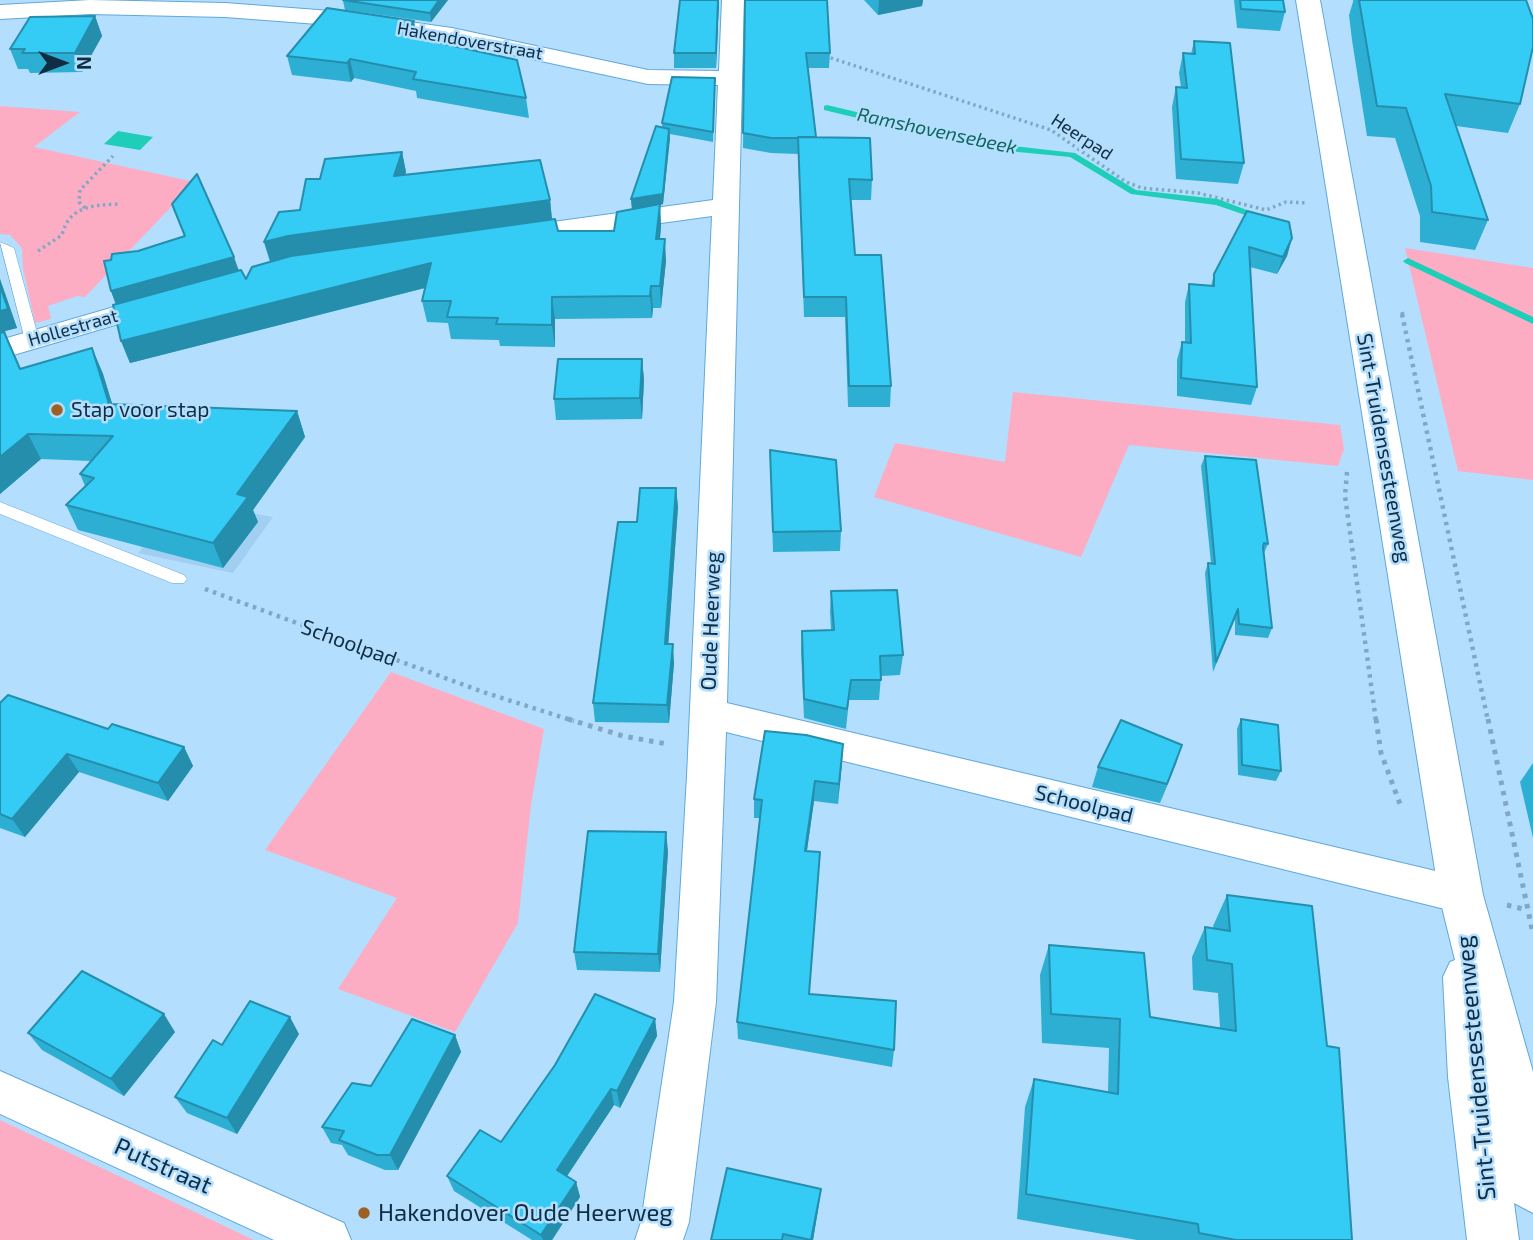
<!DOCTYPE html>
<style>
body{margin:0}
#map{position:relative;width:1533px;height:1240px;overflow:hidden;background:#b4defe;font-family:"Exo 2",sans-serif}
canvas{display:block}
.north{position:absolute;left:28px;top:28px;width:70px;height:70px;-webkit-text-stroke:5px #b4defe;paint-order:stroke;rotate:90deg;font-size:19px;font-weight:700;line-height:28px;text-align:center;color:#102e43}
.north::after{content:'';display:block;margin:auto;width:24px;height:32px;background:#102e43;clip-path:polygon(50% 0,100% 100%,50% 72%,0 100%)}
</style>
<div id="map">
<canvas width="1533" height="1240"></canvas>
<div class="north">N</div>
</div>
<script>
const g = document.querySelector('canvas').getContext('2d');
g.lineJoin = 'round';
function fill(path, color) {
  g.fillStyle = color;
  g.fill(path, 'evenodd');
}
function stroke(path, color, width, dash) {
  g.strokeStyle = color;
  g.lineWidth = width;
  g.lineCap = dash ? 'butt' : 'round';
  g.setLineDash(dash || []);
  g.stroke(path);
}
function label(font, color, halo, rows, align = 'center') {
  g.font = font + ' "Exo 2",sans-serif';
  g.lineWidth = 5;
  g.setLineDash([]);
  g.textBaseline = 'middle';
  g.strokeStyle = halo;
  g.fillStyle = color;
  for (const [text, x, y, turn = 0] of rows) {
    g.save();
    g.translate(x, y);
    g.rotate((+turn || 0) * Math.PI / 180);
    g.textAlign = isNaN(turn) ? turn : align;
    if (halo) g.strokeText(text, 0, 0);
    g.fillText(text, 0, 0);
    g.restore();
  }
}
fill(new Path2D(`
 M 181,501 L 273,517 L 233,573 L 138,553 Z`), '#a1cff1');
fill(new Path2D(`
 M 0,106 L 80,112 L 34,147 L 195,182 L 85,297 L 77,296 L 48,306 L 51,319 L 35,323 L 23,268 L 22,248 L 10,235 L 0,234 Z
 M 1405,248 L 1533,268 L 1533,480 L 1458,471 Z
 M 1013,392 L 1340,425 L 1344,449 L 1338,466 L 1129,445 L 1081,557 L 874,497 L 895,443 L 1005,462 Z
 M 391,672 L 544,729 L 531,805 L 518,923 L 455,1032 L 338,989 L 397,898 L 265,850 Z
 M 0,1120 L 254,1240 L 0,1240 Z`), '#fdadc3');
fill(new Path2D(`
 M 118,131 L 153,137 L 140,150 L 104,144 Z`), '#1eceb8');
fill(new Path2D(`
 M 827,105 L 987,143 L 1075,153 L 1136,190 L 1218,199 L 1265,217 L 1260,220 L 1257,219 L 1216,205 L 1131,194 L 1070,157 L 987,149 L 824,110 L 824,106 Z
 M 1408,258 L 1533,317 L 1533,324 L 1405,263 L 1403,261 Z`), '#1eceb8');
const service = new Path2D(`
 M 0,242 L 14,248 L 39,340 L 37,343 L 27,343 L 25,340 Z
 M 0,502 L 184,575 L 187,579 L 184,583 L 172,583 L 0,514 Z`);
const minor = new Path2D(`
 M 90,0 L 225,3 L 331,11 L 452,28 L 648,70 L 719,71 L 722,0 L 744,0 L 727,703 L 1461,877 L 1475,882 L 1481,895 L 1475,908 L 1461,913 L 726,732 L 716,1002 L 689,1222 L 683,1240 L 635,1240 L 641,1222 L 674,1002 L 687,776 L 712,216 L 509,244 L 499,242 L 495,236 L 499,230 L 509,228 L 713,200 L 718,85 L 648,84 L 452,42 L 331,25 L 225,17 L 90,14 L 0,19 L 0,5 Z
 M 159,294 L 169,297 L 173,303 L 169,309 L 0,359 L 0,340 Z
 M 0,1071 L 344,1223 L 351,1240 L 274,1240 L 0,1114 Z`);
const primary = new Path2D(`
 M 1296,0 L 1320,0 L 1483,895 L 1533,1072 L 1533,1213 L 1514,1203 L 1519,1240 L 1467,1240 L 1448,1077 L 1443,977 L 1450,962 L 1455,960 L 1439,895 Z`);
stroke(service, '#60a8dc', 1);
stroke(minor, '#60a8dc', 2);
stroke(primary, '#60a8dc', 2);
stroke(new Path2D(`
 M 825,56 L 1051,130 L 1126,182 L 1142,188 L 1198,193 L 1266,210 L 1286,202 L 1308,203
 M 85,208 L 79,202 L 80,190 L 113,156
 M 38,251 L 62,235 C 69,206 93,205 119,204
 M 1402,312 L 1403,316`), '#81a7c4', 3.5, [2.5, 3.5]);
stroke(new Path2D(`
 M 1402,314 L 1488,721
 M 1347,472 L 1345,496 L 1376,721
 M 205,589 L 483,692 L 574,721`), '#81a7c4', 4.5, [3.5, 5]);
stroke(new Path2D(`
 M 568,719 L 623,736 L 667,744
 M 1376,719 L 1381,753 L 1400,804
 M 1488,719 L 1533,934
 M 1507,905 L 1527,910`), '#81a7c4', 5, [4.5, 6]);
fill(service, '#fff');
fill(minor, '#fff');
fill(primary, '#fff');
fill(new Path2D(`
 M 448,0 L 431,22 L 345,10 L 343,1 Z
 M 680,0 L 719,0 L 716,68 L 674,68 L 674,53 Z
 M 745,0 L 830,53 L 829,68 L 808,68 L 816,137 L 872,180 L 871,200 L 851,200 L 855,255 L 891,386 L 890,407 L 848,407 L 845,317 L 804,317 L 798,154 L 771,153 L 743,148 Z
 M 864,0 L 923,0 L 922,6 L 878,15 Z
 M 1234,0 L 1283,0 L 1285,12 L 1280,31 L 1237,28 Z
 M 1353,0 L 1526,0 L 1520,104 L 1508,133 L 1456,126 L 1488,220 L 1475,250 L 1420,242 L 1420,216 L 1395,138 L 1367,136 L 1352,40 L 1349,15 L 1353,2 Z
 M 95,16 L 102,36 L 82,72 L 30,73 L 28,69 L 18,69 L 10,49 Z
 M 418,38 L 526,98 L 529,118 L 417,98 L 416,91 L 354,78 L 351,82 L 292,75 L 287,56 Z
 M 1194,41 L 1244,163 L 1238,184 L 1176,179 L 1172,107 L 1176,87 L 1181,88 L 1179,73 L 1183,53 L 1191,54 Z
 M 715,88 L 713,142 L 670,134 L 663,204 L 660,205 L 661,226 L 660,239 L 666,261 L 661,308 L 653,308 L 652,318 L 555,319 L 555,347 L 500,346 L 499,340 L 451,339 L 448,323 L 427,322 L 422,301 L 425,288 L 130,363 L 121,341 L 116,304 L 111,291 L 111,260 L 184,236 L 172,204 L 239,270 L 246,279 L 270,262 L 264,242 L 300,210 L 320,179 L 402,152 L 406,172 L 405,175 L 550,200 L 552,219 L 558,231 L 614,231 L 646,207 L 632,209 L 631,199 L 662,127 L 662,123 Z
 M 1247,211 L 1292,238 L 1287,256 L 1277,274 L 1250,267 L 1257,387 L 1251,405 L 1177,396 L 1177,360 L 1182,342 L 1185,343 L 1185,302 L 1189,284 L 1211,286 L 1214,274 Z
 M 0,279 L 17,328 L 5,331 L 6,335 L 6,336 L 21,369 L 92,348 L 103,374 L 112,404 L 297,411 L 305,437 L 253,510 L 258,522 L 223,568 L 78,530 L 66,505 L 85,486 L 80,474 L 91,461 L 41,459 L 0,494 Z
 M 642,359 L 644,380 L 642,419 L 556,420 L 554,399 Z
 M 770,450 L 841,531 L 840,551 L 773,552 Z
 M 1205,456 L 1268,544 L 1264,553 L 1272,628 L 1268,638 L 1235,635 L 1235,619 L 1213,672 L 1205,573 L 1208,563 L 1211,563 L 1201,466 Z
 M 676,488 L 678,507 L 668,644 L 674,663 L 669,723 L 595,722 L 593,703 L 637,522 Z
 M 831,591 L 903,655 L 900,675 L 881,676 L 879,700 L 849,700 L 846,729 L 804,718 L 801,651 L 802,631 L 831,630 L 830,612 Z
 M 0,703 L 184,747 L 193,766 L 168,801 L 79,772 L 25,837 L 0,828 Z
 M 1241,719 L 1281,771 L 1276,781 L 1238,775 L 1237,729 Z
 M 843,744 L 838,804 L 814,801 L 807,851 L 819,871 L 809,994 L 894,1050 L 892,1067 L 738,1039 L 737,1022 L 760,818 L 754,818 L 754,799 Z
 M 1182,745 L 1160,803 L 1092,787 L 1098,767 Z
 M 1533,763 L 1533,838 L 1520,782 Z
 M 668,851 L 660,972 L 577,970 L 574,952 Z
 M 1227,895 L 1327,1046 L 1352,1240 L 1137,1240 L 1017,1219 L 1025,1107 L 1034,1079 L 1108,1092 L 1109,1048 L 1042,1043 L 1040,975 L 1049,945 L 1150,1017 L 1220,1028 L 1218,993 L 1193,990 L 1192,957 L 1205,927 L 1214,928 L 1213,926 Z
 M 655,1019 L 657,1036 L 620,1108 L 614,1105 L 567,1176 L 576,1182 L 580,1197 L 552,1240 L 532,1240 L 454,1191 L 447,1176 L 501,1142 Z
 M 175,1032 L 124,1096 L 42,1050 L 28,1033 Z
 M 299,1034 L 237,1134 L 187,1113 L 175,1097 L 222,1045 Z
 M 455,1035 L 461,1052 L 398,1170 L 385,1170 L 348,1155 L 342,1145 L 331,1143 L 322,1127 L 371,1086 Z
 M 819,1204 L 813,1240 L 711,1240 Z`), '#2dafd3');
fill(new Path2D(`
 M 439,0 L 448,0 L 431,22 L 430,13 Z
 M 718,0 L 719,0 L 716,68 L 716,53 Z
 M 879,0 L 923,0 L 922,6 L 878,15 Z
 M 95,16 L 102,36 L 82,72 L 75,53 Z
 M 414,21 L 418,40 L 404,35 Z
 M 350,59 L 354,78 L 351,82 L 347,63 Z
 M 669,129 L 670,139 L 663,204 L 660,205 L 661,226 L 658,261 L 656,239 L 660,205 L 632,209 L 631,199 Z
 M 402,152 L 406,172 L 398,196 L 394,176 Z
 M 550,200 L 552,220 L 271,263 L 264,242 L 288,236 Z
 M 1292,238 L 1287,256 L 1277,274 L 1283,257 Z
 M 665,239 L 666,261 L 661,308 L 660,286 Z
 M 234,257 L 239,271 L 116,305 L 111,291 Z
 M 431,263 L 436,285 L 130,363 L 121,341 Z
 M 0,279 L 17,328 L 5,331 L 6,335 L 6,336 L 32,395 L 0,338 Z
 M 651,286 L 653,308 L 652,318 L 650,296 Z
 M 552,297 L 555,319 L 555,347 L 552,325 Z
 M 92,348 L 103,374 L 120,429 L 109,404 Z
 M 642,359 L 644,380 L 642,419 L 640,398 Z
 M 297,411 L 305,437 L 253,510 L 258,522 L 223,568 L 213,543 L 237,494 Z
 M 28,434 L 41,459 L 0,494 L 0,457 Z
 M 676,488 L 678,507 L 667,663 L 665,644 Z
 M 673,644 L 674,663 L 669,723 L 667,705 Z
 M 843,744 L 842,763 L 838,804 L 839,784 Z
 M 1182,745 L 1176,764 L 1160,803 L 1167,784 Z
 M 184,747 L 193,766 L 168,801 L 158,783 Z
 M 67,754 L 79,772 L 25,837 L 12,819 Z
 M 815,781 L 814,801 L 804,870 L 805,851 Z
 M 666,832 L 668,851 L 660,972 L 658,954 Z
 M 164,1014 L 175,1032 L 124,1096 L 111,1079 Z
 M 290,1017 L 299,1034 L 237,1134 L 227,1118 Z
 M 655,1019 L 657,1036 L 620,1108 L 617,1091 Z
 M 455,1035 L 461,1052 L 398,1170 L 390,1155 Z
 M 611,1089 L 614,1105 L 561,1185 L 557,1170 Z
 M 576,1182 L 580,1197 L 552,1240 L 543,1240 L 541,1235 Z
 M 821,1189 L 819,1204 L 813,1240 L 811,1240 Z`), '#248eac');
const building = new Path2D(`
 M 343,0 L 439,0 L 430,13 Z
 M 680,0 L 718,0 L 716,53 L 674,53 Z
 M 745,0 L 827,0 L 830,53 L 806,53 L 816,137 L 798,137 L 798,138 L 771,138 L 743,133 Z
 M 1240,0 L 1283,0 L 1285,12 L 1241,9 Z
 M 1359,0 L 1526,0 L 1533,19 L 1533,47 L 1520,104 L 1445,94 L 1488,220 L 1432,212 L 1431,186 L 1406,108 L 1377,106 Z
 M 327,8 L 414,21 L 404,35 L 517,60 L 526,98 L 413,79 L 416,72 L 350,59 L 347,63 L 287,56 Z
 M 95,16 L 75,53 L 22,53 L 25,49 L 10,49 L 30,17 Z
 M 1194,41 L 1230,43 L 1244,163 L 1181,159 L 1176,87 L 1187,88 L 1183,53 L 1195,54 Z
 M 672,77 L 715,78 L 713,132 L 662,123 Z
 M 656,126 L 669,129 L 663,194 L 631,199 Z
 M 798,137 L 870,138 L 872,180 L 849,179 L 855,255 L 881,255 L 891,386 L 849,386 L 846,297 L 804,297 Z
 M 402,152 L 394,176 L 540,160 L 550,200 L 288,236 L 264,242 L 279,212 L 300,210 L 306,179 L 320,179 L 325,159 Z
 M 197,174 L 234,257 L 111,291 L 104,261 L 111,260 L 112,254 L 138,251 L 185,236 L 172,204 Z
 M 660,204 L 656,239 L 665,239 L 660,286 L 651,286 L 650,296 L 552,297 L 552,325 L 496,324 L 498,318 L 447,317 L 451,301 L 422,301 L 431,263 L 121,341 L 113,305 L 241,270 L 246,279 L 252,267 L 291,256 L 555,219 L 558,231 L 614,231 L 617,212 Z
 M 1247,211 L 1289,222 L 1292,238 L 1283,257 L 1249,247 L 1257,387 L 1181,378 L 1182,342 L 1191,343 L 1189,284 L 1214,286 L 1214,274 Z
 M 0,286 L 8,309 L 0,311 Z
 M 4,332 L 20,369 L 92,348 L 109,404 L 297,411 L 237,494 L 248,497 L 213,543 L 66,505 L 94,478 L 80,474 L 113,436 L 28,434 L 0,457 L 0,333 Z
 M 558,359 L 642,359 L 640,398 L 554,399 Z
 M 770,450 L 836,460 L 841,531 L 773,532 Z
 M 1205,456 L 1256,460 L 1268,544 L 1264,543 L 1263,547 L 1272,628 L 1239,624 L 1238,609 L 1216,662 L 1208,563 L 1215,564 Z
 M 640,488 L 676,488 L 665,644 L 673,644 L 667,705 L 593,703 L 618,522 L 637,522 Z
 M 897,590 L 903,655 L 880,656 L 881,680 L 851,680 L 847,709 L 804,699 L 802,631 L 834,630 L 831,591 Z
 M 8,695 L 108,729 L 112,724 L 184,747 L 158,783 L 67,754 L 12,819 L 0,814 L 0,703 Z
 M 1241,719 L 1278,725 L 1281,771 L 1242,765 Z
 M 1121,720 L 1182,745 L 1167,784 L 1098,767 Z
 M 765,731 L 806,735 L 843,744 L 839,784 L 815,781 L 805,851 L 820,852 L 809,994 L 896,1001 L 894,1050 L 737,1022 L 762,800 L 754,799 Z
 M 588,831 L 666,832 L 658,954 L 574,952 Z
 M 1227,895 L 1312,906 L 1327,1046 L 1339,1048 L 1352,1240 L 1236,1240 L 1199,1233 L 1198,1224 L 1026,1194 L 1034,1079 L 1118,1094 L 1120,1019 L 1051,1014 L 1049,945 L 1144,953 L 1150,1017 L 1236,1031 L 1232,964 L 1207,960 L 1205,927 L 1230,931 Z
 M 82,971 L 164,1014 L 111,1079 L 28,1033 Z
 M 595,994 L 655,1019 L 617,1091 L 611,1089 L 557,1170 L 576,1182 L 541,1235 L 447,1176 L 480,1130 L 501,1142 L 555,1065 Z
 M 250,1001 L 290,1017 L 227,1118 L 175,1097 L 213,1040 L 222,1045 Z
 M 412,1019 L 455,1035 L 390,1155 L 377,1155 L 339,1140 L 344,1131 L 322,1127 L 352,1083 L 371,1086 Z
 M 727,1168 L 821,1189 L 811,1240 L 783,1234 L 782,1240 L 711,1240 Z`);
fill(building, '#34cbf5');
stroke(building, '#248eac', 2);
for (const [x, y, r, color] of [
 [57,410,7,"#9d6024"],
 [364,1213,7,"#9d6024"]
]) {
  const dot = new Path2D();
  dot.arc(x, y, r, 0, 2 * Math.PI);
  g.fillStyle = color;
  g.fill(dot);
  stroke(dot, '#b4defe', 2.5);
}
label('18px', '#102e43', '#b4defe', [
 ["Hakendoverstraat",470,41,10],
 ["Heerpad",1082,137,33],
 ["Hollestraat",73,328,-16]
]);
label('italic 19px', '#0e665b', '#b4defe', [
 ["Ramshovensebeek",937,131,12]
]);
label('21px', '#102e43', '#b4defe', [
 ["Stap voor stap",71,410]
], 'left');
label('21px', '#102e43', '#b4defe', [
 ["Sint-Truidensesteenweg",1384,448,80],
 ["Oude Heerweg",711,621,-88],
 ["Schoolpad",349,643,20],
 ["Schoolpad",1084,804,14]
]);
label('24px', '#102e43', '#b4defe', [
 ["Sint-Truidensesteenweg",1476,1068,-95],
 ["Putstraat",163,1166,24]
]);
label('24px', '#102e43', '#b4defe', [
 ["Hakendover Oude Heerweg",378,1213]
], 'left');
</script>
